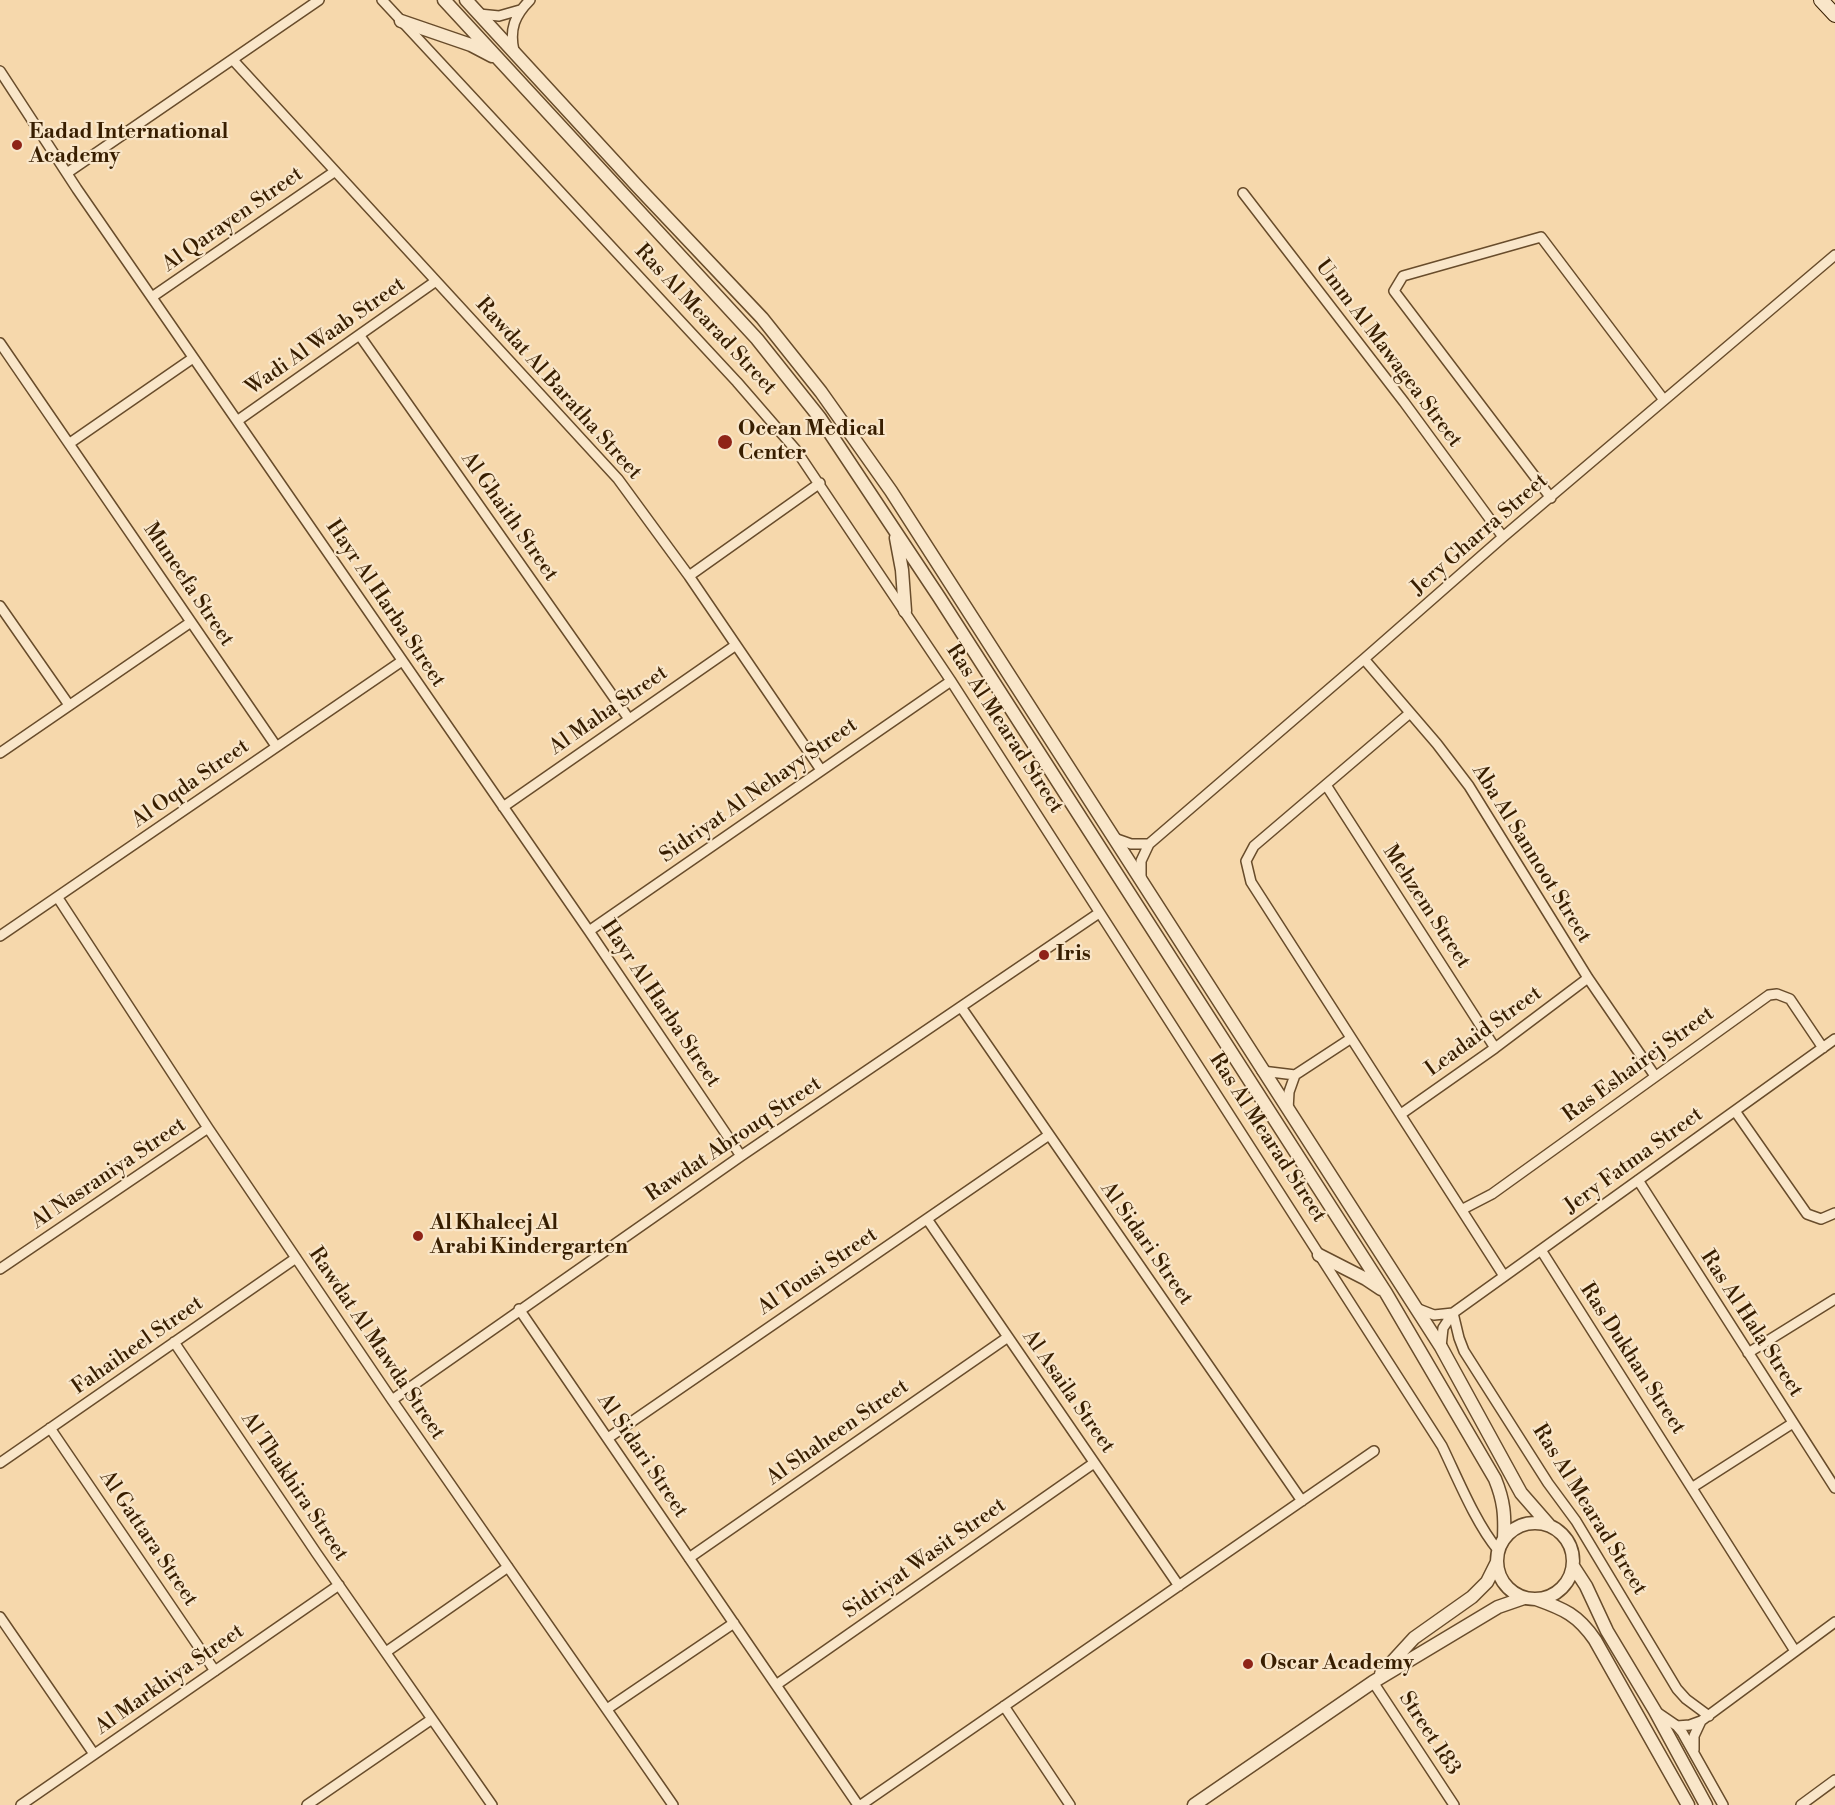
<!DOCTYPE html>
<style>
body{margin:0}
canvas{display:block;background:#f6d8ac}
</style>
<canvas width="1835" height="1805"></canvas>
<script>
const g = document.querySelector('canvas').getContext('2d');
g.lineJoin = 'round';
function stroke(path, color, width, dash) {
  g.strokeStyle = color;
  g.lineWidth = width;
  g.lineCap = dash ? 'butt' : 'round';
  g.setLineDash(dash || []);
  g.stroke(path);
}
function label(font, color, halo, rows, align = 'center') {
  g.font = font + ' "Libre Bodoni",serif';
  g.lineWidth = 4.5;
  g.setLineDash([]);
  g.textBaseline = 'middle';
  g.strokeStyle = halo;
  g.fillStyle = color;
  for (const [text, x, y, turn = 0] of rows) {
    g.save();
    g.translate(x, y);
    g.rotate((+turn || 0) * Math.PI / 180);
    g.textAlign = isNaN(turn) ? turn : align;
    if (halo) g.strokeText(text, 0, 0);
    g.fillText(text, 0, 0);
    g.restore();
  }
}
const minor = new Path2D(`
 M 382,0 L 737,382 L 796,450 L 951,681 L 1442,1446 C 1457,1477 1476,1524 1498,1550
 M 479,14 L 499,16 L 520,10
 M 514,51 C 509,29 515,15 530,0
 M 233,60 L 618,479 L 689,576 L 821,770
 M 0,71 L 77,189 L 589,931 L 741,1156
 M 67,173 L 319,0
 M 1243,193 L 1404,402 L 1503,537
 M 152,297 L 334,172
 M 360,336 L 629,719
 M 0,343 L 276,746
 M 237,421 L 436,281
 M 70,443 L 193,358
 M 1551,498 L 1394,291 L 1403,276 L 1541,237 L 1664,400
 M 689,576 L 820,483
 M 0,606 L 69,705
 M 1364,659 L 1437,744 L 1469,786 L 1588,978 L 1655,1076
 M 1410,713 L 1254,846 L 1246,861 L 1251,882 L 1504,1276
 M 0,753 L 191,622
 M 1326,785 L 1495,1048
 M 503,807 L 736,645
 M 1114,838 L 1131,844 L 1149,844
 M 1141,878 L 1141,861 L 1149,844 L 1364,659 L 1503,537 L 1835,255
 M 58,898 L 208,1128 L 392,1400 L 673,1805
 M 589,931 L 951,681
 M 0,936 L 402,661
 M 961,1007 L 1302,1501
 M 1262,1071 L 1295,1075 L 1350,1039
 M 1288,1110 L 1289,1092 L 1295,1075
 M 1735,1111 L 1807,1214 L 1821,1219 L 1835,1213
 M 1401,1114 L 1495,1048 L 1588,978
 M 1638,1180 L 1835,1488
 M 1463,1209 L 1492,1194 L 1769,995 L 1777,994 L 1790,999 L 1823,1048
 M 927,1219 L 1179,1586
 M 1541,1250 L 1795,1651
 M 0,1269 L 208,1128
 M 1416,1308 L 1434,1315 L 1453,1313
 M 519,1309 L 858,1805
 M 1453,1313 L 1459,1338 L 1464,1351 L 1548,1483 L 1576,1521 L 1677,1689 L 1686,1699 L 1709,1716
 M 174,1342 L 317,1554 L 492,1805
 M 1441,1347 L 1443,1328 L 1453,1313 L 1835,1039
 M 1748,1353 L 1835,1299
 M 392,1400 L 741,1156 L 1099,913
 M 50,1428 L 215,1671
 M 608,1438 L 1049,1135
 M 0,1463 L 296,1258
 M 1693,1487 L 1793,1423
 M 689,1558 L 1008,1337
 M 0,1617 L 94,1754
 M 386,1652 L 508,1567
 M 1373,1682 L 1454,1805
 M 776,1685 L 1094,1463
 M 1004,1706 L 1070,1805
 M 607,1709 L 734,1623
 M 1658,1713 L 1677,1726 L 1682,1732 L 1723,1805
 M 1677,1726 L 1690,1725 L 1701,1721 L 1835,1622
 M 1694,1750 L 1694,1736 L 1701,1721
 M 21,1805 L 339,1585
 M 307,1805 L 432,1719
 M 861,1805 L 1374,1451
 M 1801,1805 L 1835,1780`);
const tertiary = new Path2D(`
 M 444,0 L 757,339 L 820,418 L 939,597 L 1386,1293 L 1495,1479 C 1504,1501 1505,1515 1504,1539
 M 466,0 L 638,187 L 762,318 L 821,392 L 891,491 L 1441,1347 L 1521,1493 L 1549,1525
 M 401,21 L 471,45 L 492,56
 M 896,538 L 902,570 L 905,611
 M 1319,1255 L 1366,1279 L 1381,1289
 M1497 1561a38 38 0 1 1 76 0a38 38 0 1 1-76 0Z
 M 1573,1566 L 1586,1586 L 1607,1631 L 1655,1711 L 1706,1805
 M 1536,1599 C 1564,1609 1578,1615 1595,1640 L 1688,1805
 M 1381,1674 L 1414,1638 L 1472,1597 L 1487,1582 L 1497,1562
 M 1194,1805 L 1373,1682 L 1498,1607 L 1524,1598`);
const secondary = new Path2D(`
 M 1821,0 L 1835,15`);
stroke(minor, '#684c2b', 12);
stroke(tertiary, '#684c2b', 15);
stroke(secondary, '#381e00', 16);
stroke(minor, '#f9e6c9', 9);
stroke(tertiary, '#f9e6c9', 12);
stroke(secondary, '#f9e6c9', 14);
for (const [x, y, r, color] of [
 [17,145,6,"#8f2418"],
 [725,442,8,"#8f2418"],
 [1044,955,6,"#8f2418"],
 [418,1236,6,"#8f2418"],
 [1248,1664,6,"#8f2418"]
]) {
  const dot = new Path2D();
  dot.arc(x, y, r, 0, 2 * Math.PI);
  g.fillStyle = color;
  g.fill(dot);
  stroke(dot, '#f9e6c9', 2);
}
label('bold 21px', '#381e00', '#f9e6c9', [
 ["Eadad International",29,133],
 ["Academy",29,157],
 ["Ocean Medical",738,430],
 ["Center",738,454],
 ["Iris",1056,955],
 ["Al Khaleej Al",430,1224],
 ["Arabi Kindergarten",430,1248],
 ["Oscar Academy",1260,1664]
], 'left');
label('21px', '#381e00', '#f9e6c9', [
 ["Al Qarayen Street",233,220,-35],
 ["Ras Al Mearad Street",705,320,47],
 ["Wadi Al Waab Street",326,337,-35],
 ["Umm Al Mawagea Street",1388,354,53],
 ["Rawdat Al Baratha Street",558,389,48],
 ["Al Ghaith Street",509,517,55],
 ["Jery Gharra Street",1480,535,-41],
 ["Muneefa Street",188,585,56],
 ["Hayr Al Harba Street",385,604,56],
 ["Al Maha Street",609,711,-35],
 ["Ras Al Mearad Street",1004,729,57],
 ["Al Oqda Street",191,784,-35],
 ["Sidriyat Al Nehayy Street",759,791,-35],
 ["Aba Al Sannoot Street",1531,854,58],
 ["Mehzem Street",1426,907,57],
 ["Hayr Al Harba Street",660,1004,56],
 ["Leadaid Street",1484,1032,-36],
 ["Ras Eshairej Street",1639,1065,-36],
 ["Ras Al Mearad Street",1267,1138,57],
 ["Rawdat Abrouq Street",734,1140,-34],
 ["Jery Fatma Street",1634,1161,-36],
 ["Al Nasraniya Street",109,1174,-34],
 ["Al Sidari Street",1146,1244,55],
 ["Al Tousi Street",818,1272,-34],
 ["Ras Al Hala Street",1751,1324,57],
 ["Rawdat Al Mawda Street",376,1344,56],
 ["Fahaiheel Street",138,1346,-35],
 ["Ras Dukhan Street",1632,1359,57],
 ["Al Asaila Street",1068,1392,55],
 ["Al Shaheen Street",838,1433,-35],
 ["Al Sidari Street",642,1456,56],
 ["Al Thakhira Street",294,1487,56],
 ["Ras Al Mearad Street",1589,1510,58],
 ["Al Gattara Street",148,1539,56],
 ["Sidriyat Wasit Street",925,1559,-35],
 ["Al Markhiya Street",170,1680,-35],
 ["Street 183",1429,1734,57]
]);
</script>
